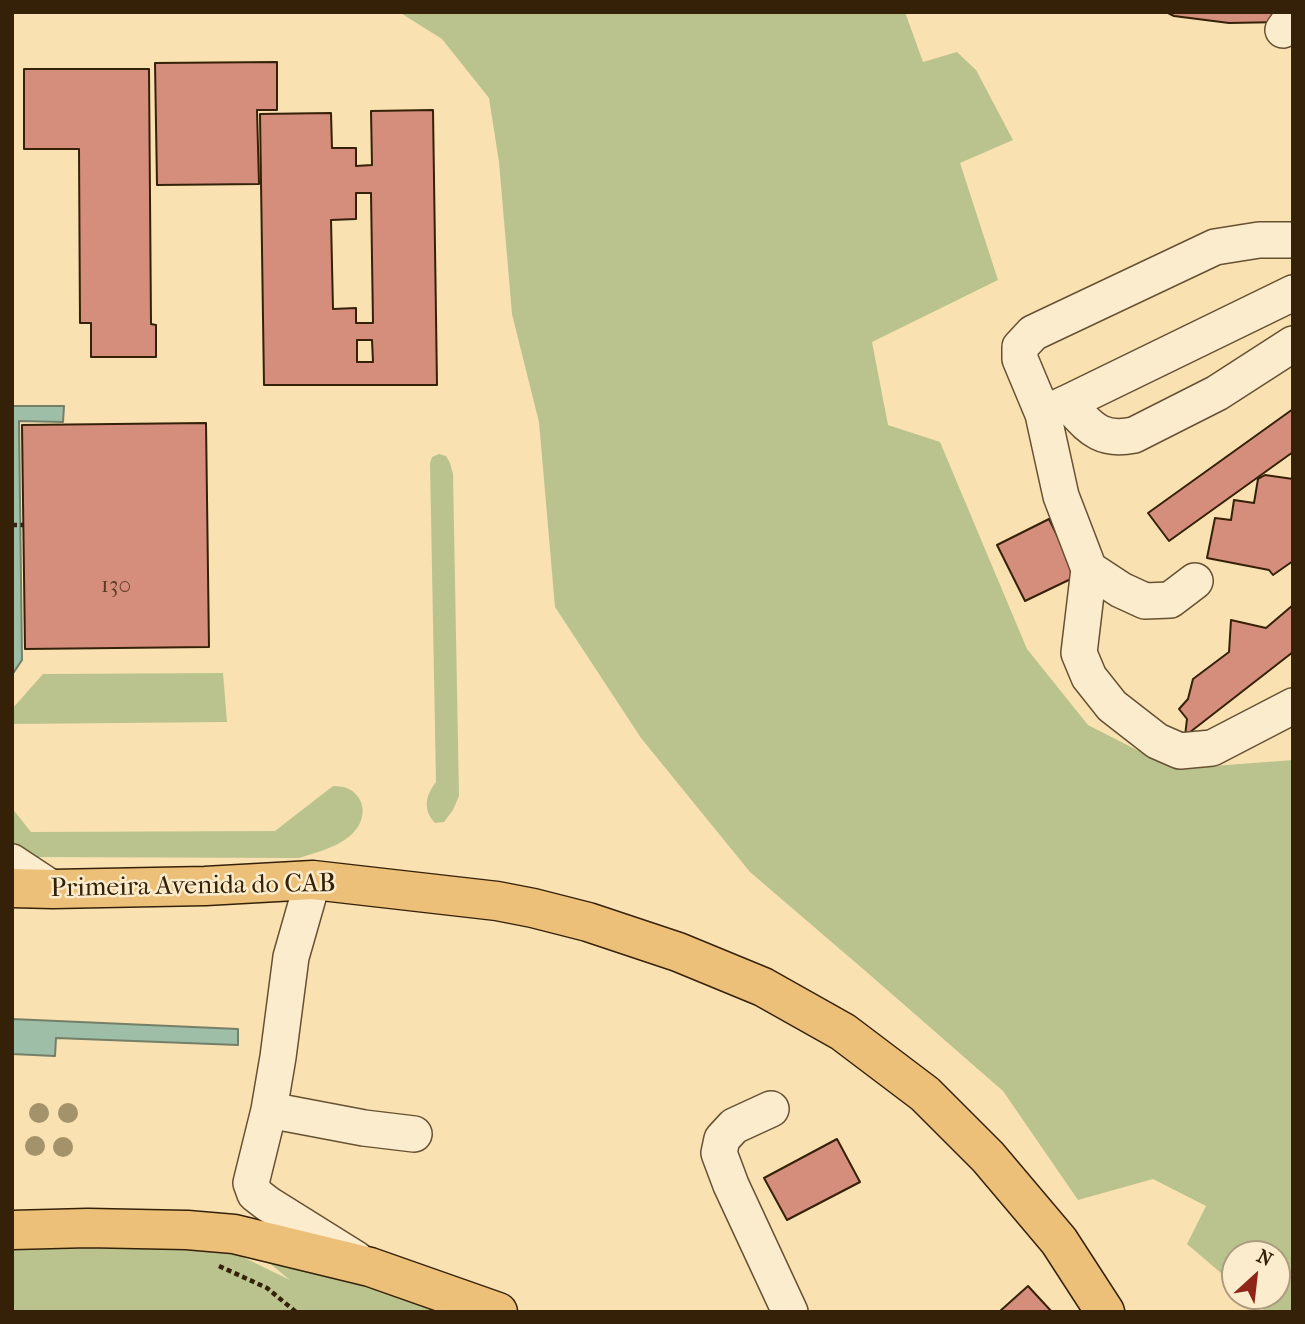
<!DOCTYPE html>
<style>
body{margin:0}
#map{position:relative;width:1305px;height:1324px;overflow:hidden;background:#f9e1b2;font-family:"IM FELL French Canon",serif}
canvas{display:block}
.frame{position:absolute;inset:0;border:14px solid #352108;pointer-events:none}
.north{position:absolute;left:1221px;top:1240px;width:70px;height:70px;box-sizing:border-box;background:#fbeccd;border:2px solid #ac9b7e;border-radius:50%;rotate:27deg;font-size:19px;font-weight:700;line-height:28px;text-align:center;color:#352108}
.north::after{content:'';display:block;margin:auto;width:24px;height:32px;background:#8f2418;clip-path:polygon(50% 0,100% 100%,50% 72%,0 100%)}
</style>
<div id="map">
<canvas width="1305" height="1324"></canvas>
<div class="frame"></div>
<div class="north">N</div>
</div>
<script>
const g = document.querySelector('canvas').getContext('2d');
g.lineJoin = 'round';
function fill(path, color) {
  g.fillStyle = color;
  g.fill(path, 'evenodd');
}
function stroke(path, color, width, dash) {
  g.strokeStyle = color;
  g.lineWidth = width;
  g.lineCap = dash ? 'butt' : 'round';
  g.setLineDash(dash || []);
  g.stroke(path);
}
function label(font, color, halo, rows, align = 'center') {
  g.font = font + ' "IM FELL French Canon",serif';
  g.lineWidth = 5;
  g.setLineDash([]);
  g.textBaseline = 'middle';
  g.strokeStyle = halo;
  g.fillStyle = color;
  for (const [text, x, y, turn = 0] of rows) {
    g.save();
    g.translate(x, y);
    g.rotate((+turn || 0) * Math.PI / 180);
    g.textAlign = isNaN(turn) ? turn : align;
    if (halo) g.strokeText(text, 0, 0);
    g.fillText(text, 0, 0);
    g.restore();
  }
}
fill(new Path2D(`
 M 399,12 L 905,12 L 923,62 L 957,52 L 976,70 L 1013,140 L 960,163 L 998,280 L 872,342 L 888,425 L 940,442 L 1027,649 L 1088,725 L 1174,769 L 1293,760 L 1293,1312 L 1266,1312 L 1248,1296 L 1277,1296 L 1277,1254 L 1235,1254 L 1235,1285 L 1187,1244 L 1206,1206 L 1153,1179 L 1078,1200 L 1003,1091 L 870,975 L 750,872 L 641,738 L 555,607 L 539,422 L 512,314 L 499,162 L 489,98 L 442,39 Z
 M 439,454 L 446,456 L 450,463 L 453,474 L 459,796 L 453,810 L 444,822 L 435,823 C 422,809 426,795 436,782 L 430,463 L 432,457 Z
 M 223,673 L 227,722 L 12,724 L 12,709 L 43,674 Z
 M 333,786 C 345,786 354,789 360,800 C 363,806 363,811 362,817 C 356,843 321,851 299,858 L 36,857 L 12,846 L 12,808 L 31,832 L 275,831 Z
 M 12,1230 L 220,1246 L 290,1280 L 234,1234 L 498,1312 L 12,1312 Z`), '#bac38e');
const water = new Path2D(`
 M 12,406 L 64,406 L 63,422 L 19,421 L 22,660 L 12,675 Z
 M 12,1019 L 238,1029 L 238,1045 L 56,1038 L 55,1056 L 12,1054 Z`);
fill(water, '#9ebea8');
stroke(water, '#747f68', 2);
const building = new Path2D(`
 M 1166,12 L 1293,12 L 1283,22 L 1229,23 L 1174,16 Z
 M 277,62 L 277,110 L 257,110 L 259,184 L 157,185 L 155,63 Z
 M 24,69 L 149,69 L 151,324 L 156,325 L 156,357 L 91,357 L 91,323 L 80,323 L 79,149 L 24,149 Z
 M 433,110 L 437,385 L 264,385 L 260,114 L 331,113 L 332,148 L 356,148 L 356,166 L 372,165 L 371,111 ZM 356,193 L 371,193 L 373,323 L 356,323 L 356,308 L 333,309 L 331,220 L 356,219 ZM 357,340 L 372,340 L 373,362 L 357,362 Z
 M 1293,409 L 1293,452 L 1169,541 L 1148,513 Z
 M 206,423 L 209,647 L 25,649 L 22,425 Z
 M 1265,475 L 1293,479 L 1293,561 L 1273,575 L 1269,570 L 1207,558 L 1215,518 L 1231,520 L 1234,500 L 1254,503 L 1258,479 Z
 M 1049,519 L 1077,576 L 1025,601 L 997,545 Z
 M 1293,605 L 1293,652 L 1185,736 L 1187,719 L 1179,709 L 1188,699 L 1193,679 L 1229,652 L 1231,620 L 1266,628 Z
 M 837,1139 L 860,1182 L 787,1220 L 764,1178 Z
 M 1028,1286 L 1052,1312 L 999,1312 Z`);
fill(building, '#d58d7c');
stroke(building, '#352108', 2);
const minor = new Path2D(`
 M 1283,30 L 1293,16
 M 1293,240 L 1259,240 L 1215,247 L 1033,333 L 1020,347 L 1020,359 L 1043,414 L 1067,403 L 1293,293
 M 1067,403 C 1090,427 1099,442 1134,435 L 1217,393 L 1293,344
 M 1043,414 L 1061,496 L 1089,569 L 1121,590 L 1145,601 L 1170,600 L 1195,581
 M 1089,569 L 1079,653 L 1089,677 L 1112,706 L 1157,741 L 1180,751 L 1212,748 L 1293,706
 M 12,862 L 53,889
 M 313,880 L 291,957 L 278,1057 L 269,1110 L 251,1183 L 255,1194 L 268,1204 L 356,1259
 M 771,1109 L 734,1126 L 722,1139 L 719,1153 L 731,1185 L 790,1312
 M 269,1110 L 364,1128 L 414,1134`);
const major = new Path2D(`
 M 12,888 L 53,889 L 205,886 L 313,880 L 497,901 L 533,908 L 588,922 L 678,952 L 763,987 L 843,1032 L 925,1094 L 988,1157 L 1059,1241 L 1105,1312
 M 12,1230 L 88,1228 L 187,1230 L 234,1234 L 370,1267 L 498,1312`);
stroke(minor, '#665132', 38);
stroke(major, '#352108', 41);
stroke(new Path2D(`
 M 12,525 L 24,525
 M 219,1266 L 267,1288 L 296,1312`), '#352108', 4.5, [5, 3.5]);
stroke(minor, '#fbeccd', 35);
stroke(major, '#ecc079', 38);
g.fillStyle = '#a3926a';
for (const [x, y] of [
 [39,1113],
 [68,1113],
 [35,1146],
 [63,1147]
]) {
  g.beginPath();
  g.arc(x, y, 10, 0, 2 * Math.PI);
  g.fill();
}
label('23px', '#5d3c25', null, [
 ["130",116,586]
]);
label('26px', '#352108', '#fbeccd', [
 ["Primeira Avenida do CAB",193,887,-1]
]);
</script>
